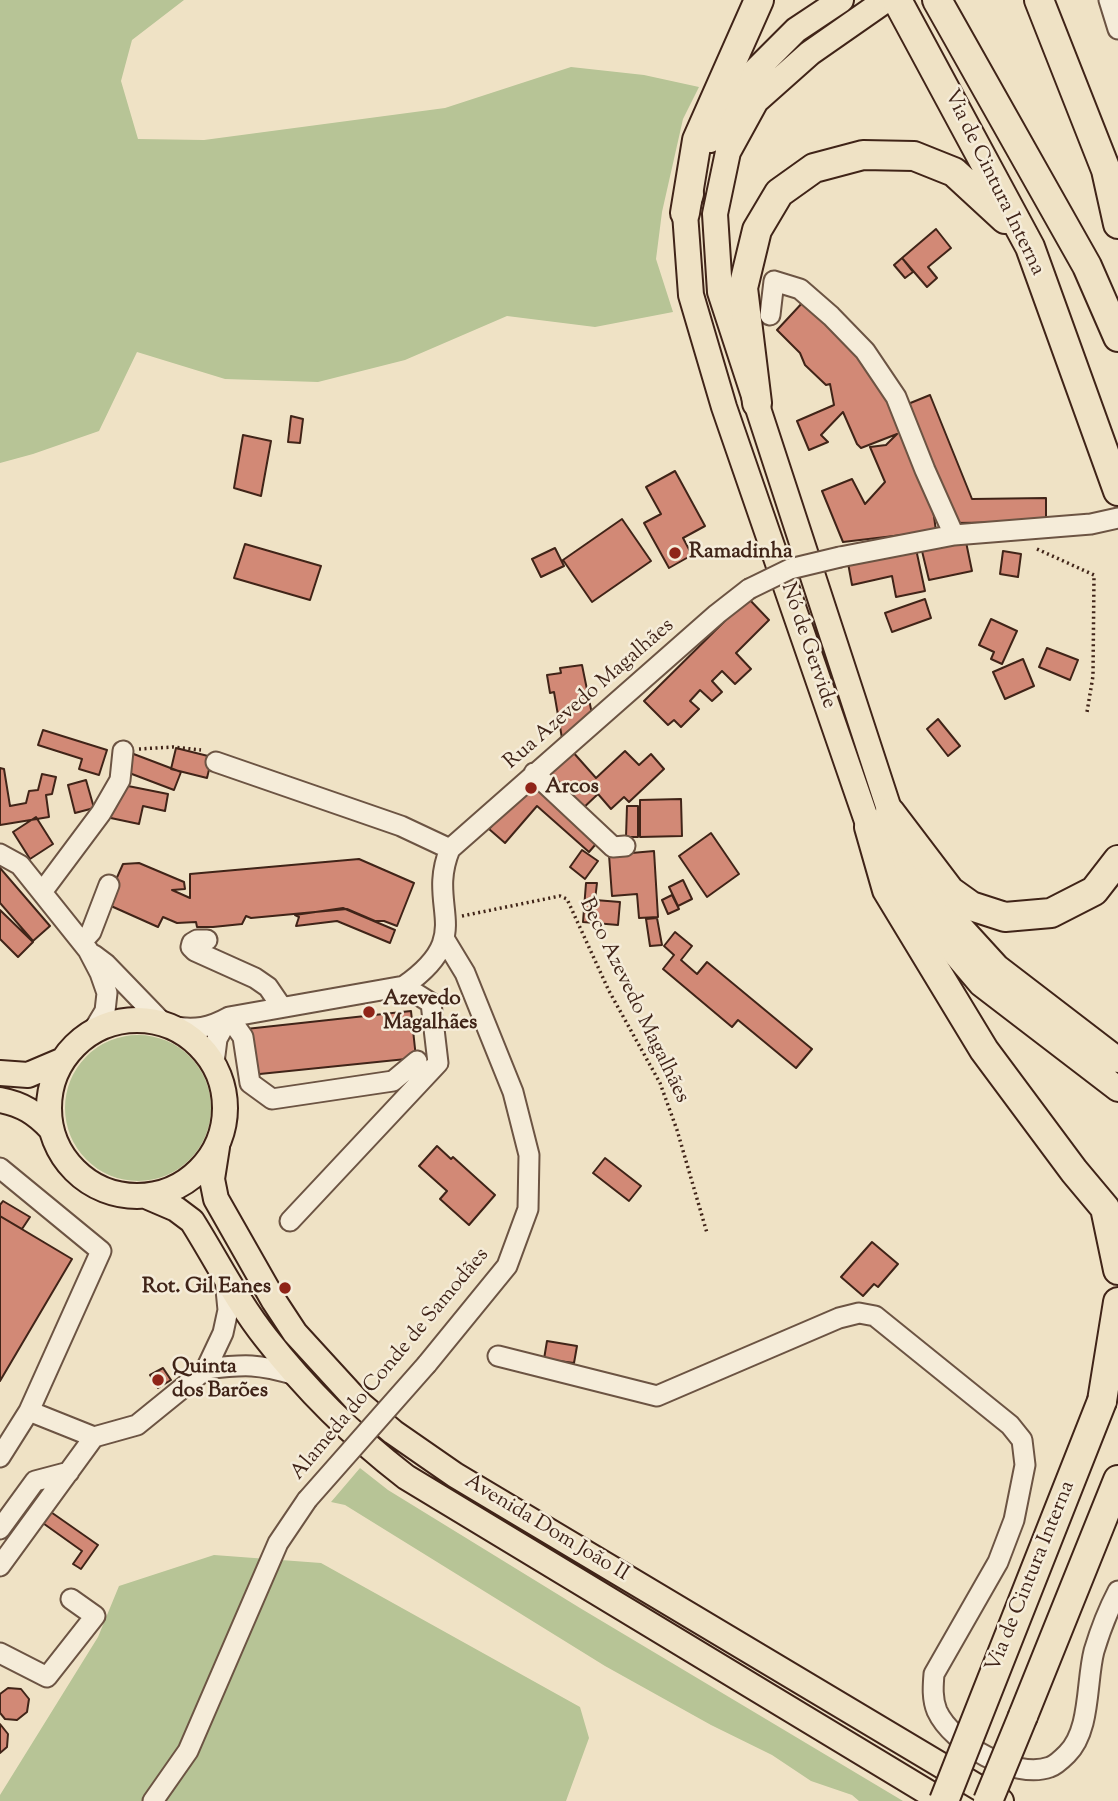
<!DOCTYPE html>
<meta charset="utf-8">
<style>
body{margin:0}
canvas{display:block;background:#efe2c5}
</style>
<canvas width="1118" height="1801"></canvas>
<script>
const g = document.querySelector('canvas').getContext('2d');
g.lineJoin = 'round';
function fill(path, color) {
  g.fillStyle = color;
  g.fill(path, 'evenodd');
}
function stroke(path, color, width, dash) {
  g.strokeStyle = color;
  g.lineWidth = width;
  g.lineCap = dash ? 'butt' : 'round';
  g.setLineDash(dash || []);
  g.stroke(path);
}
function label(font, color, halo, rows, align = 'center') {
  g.font = font + ' "Sorts Mill Goudy",serif';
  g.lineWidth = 5;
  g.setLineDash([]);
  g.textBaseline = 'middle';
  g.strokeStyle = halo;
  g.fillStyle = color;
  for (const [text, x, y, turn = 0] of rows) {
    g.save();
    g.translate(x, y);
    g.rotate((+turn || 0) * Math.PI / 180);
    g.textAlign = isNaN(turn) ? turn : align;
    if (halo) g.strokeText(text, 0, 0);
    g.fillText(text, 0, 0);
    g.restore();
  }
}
fill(new Path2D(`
 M 0,0 L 184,0 L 132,40 L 121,81 L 138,139 L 204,140 L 445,108 L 571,67 L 644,75 L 699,87 L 683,119 L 662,212 L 656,259 L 673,312 L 595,327 L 507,316 L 405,360 L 318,382 L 225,379 L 137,352 L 99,431 L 33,454 L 0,463 Z
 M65 1108a73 73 0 1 1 146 0a73 73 0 1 1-146 0Z
 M 360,1468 L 388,1490 L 580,1608 L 903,1801 L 859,1801 L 852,1795 L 811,1781 L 772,1755 L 711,1725 L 605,1666 L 345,1505 L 331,1502 Z
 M 214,1555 L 321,1563 L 580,1707 L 589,1738 L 566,1801 L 0,1801 L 0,1795 L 98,1637 L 119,1586 Z`), '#b7c496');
const building = new Path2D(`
 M 936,229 L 951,248 L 928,267 L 937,278 L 927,287 L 902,258 Z
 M 902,258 L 913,272 L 905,278 L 894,265 Z
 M 804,301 L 875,370 L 933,509 L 936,531 L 843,542 L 822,491 L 852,479 L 865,504 L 885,482 L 870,447 L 886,445 L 897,434 L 861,448 L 857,444 L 843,412 L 821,435 L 828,442 L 809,450 L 797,421 L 834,405 L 830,384 L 826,385 L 805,365 L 800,353 L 777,330 Z
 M 930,395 L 972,499 L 1046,498 L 1046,522 L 951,523 L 903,406 Z
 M 291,416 L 303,419 L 300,443 L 288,442 Z
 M 243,435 L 271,441 L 261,496 L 234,488 Z
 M 675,471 L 705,526 L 683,538 L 692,555 L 669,568 L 644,523 L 661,514 L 646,487 Z
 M 622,519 L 651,561 L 592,602 L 563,560 Z
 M 966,542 L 972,571 L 929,580 L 922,551 Z
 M 245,544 L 321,566 L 310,600 L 234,578 Z
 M 555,548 L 564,566 L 541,577 L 532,559 Z
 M 916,549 L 925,591 L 896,597 L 892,576 L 852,585 L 848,563 Z
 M 1003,551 L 1021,554 L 1018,577 L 1000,574 Z
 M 748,598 L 769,620 L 736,653 L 751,669 L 735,684 L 722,671 L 712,681 L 722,692 L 712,701 L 700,690 L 690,701 L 699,709 L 681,727 L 674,720 L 668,725 L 644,701 Z
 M 925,599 L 931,618 L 892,632 L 885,613 Z
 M 991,619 L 1017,631 L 1002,664 L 991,659 L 994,652 L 979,645 Z
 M 1047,648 L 1078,660 L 1070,680 L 1039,667 Z
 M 1023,659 L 1034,686 L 1005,699 L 993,672 Z
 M 582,665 L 593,719 L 563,744 L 554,692 L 550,693 L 547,675 L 561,673 L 560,668 Z
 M 938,719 L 960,746 L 948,756 L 927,729 Z
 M 43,730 L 107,750 L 99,775 L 79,769 L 82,759 L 38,745 Z
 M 176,748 L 212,757 L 207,778 L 171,769 Z
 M 572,751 L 596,778 L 625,751 L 639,765 L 651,754 L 664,769 L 629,802 L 624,797 L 611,809 L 598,794 L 579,812 L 546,776 Z
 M 131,753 L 181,772 L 174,790 L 124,771 Z
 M 0,768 L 4,769 L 10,806 L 26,803 L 29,791 L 38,790 L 42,774 L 56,777 L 52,794 L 46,795 L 49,817 L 0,825 Z
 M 534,777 L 602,837 L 589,852 L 537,806 L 505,843 L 489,829 Z
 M 86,780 L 94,808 L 75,813 L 68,785 Z
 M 113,783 L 168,794 L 165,811 L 143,806 L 139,824 L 106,817 Z
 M 681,799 L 682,836 L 640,837 L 640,800 Z
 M 627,806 L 638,806 L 638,837 L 626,837 Z
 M 36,817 L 53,844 L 30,859 L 13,832 Z
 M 711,833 L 739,874 L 707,897 L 679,856 Z
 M 582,850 L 598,861 L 585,879 L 570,867 Z
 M 654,851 L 658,917 L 639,918 L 637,894 L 612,896 L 609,855 Z
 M 359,859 L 414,883 L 397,926 L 384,921 L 375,921 L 347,909 L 251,918 L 246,916 L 242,924 L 213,927 L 197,927 L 196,922 L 177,923 L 163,917 L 158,927 L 111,906 L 110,893 L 123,864 L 139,863 L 184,882 L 185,889 L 172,890 L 190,898 L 190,874 Z
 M 0,868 L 50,926 L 33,941 L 0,903 Z
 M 683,880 L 692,899 L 678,906 L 669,887 Z
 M 586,883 L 597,883 L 595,900 L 620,902 L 618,925 L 583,922 Z
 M 672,895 L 679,909 L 668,914 L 662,900 Z
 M 343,908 L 395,930 L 390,943 L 337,921 L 296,926 L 299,917 L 295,915 Z
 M 0,910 L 33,942 L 18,957 L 0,939 Z
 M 657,918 L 662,945 L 650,946 L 646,919 Z
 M 675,932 L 692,946 L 681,960 L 697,974 L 707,962 L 812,1049 L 796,1068 L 738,1020 L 732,1027 L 663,969 L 674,955 L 664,946 Z
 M 411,1011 L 416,1058 L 250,1075 L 246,1029 Z
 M 437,1146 L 451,1159 L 453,1157 L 495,1195 L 469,1225 L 440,1199 L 447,1191 L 419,1166 Z
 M 605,1158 L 641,1186 L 629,1201 L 593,1173 Z
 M 3,1201 L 30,1217 L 22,1229 L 0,1216 L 0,1205 Z
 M 0,1216 L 72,1259 L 0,1381 Z
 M 872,1242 L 898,1264 L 878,1287 L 874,1284 L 863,1296 L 841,1277 Z
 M 547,1341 L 577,1346 L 574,1363 L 544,1359 Z
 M 163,1368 L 171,1380 L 158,1388 L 150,1375 Z
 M 48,1510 L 98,1545 L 81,1569 L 73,1564 L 82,1551 L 40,1521 Z
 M 8,1688 L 21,1689 L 29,1699 L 27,1712 L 17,1720 L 5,1719 L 0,1713 L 0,1694 Z
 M 0,1724 L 8,1734 L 7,1747 L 0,1753 Z`);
fill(building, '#d28976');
stroke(building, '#402418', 2);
const minor = new Path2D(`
 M 1109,0 L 1118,29
 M 770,315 L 774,281 L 800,289 L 831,316 L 865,351 L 896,397 L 925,470 L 954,535
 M 840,557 L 954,535 L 1091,524 L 1118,518
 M 216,762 L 401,826 L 450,849
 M 534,773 L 613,847 L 625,846
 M 0,854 L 20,865 L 88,950 L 100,973 L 107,993 L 105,1011 L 93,1031
 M 42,892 L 101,813 L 120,780 L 123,751
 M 207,940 L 197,940 L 192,943 L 191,947 L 195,951 L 255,978 L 268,987 L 281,1006
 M 82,942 L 91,932 L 109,885
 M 94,955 L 106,964 L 163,1023
 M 229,1017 L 243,1037 L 250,1083 L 272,1099 L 393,1081 L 417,1061
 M 174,1027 C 196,1030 209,1028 229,1017 L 404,986 C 478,934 425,909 450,849 L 717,614 L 749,589
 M 214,1063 L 217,1039 L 229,1017
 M 0,1168 L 101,1251 L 29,1411
 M 290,1221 L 438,1063 L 431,1003 L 404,986
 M 498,1356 L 657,1396 L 839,1318 L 859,1313 L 875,1316 L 1010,1425 L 1022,1440 L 1025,1465 L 1014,1520 L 998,1562 L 934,1674 C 933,1686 932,1699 937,1711 C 952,1744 1015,1780 1050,1767 C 1056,1765 1063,1758 1067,1754 C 1091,1730 1086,1682 1094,1651 C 1100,1631 1108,1610 1118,1591
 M 427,1364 L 507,1266 L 528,1209 L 529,1155 L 513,1092 L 465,973 L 445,940
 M 206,1369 C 246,1364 258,1364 296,1375
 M 0,1457 L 29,1411 L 94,1437 L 137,1425 L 206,1369 L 223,1333 L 228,1310 L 225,1279
 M 0,1529 L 35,1481 L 69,1472
 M 0,1566 L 94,1437
 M 0,1653 L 47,1677 L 95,1616 L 71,1599
 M 153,1801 L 188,1751 L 278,1543 L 307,1500`);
const major = new Path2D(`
 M 886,0 L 810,53 L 756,101 L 728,152 L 715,214 L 720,292 L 890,812 L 906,854 L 934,898 L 997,967 L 1118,1060
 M 710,140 L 737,89 L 796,30 L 841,0
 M 691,194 L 685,213 L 691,295 L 724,407 L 869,827 L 918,910 L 981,984 L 1118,1089
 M49 1108a88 88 0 1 1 176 0a88 88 0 1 1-176 0Z
 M 0,1073 L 28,1075 L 61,1061
 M 0,1100 C 22,1104 36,1113 51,1129
 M 217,1147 L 212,1179 L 216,1199 L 274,1301 L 295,1333 L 360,1404 L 393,1432 L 455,1475 L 1001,1801
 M 148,1197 L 176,1209 L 192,1221 C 216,1259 238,1303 266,1338 C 307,1391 353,1436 406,1477 L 942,1801`);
const highway = new Path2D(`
 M 897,0 L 1030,247 L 1118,491
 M 937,0 L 1087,266 L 1118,337
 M 1039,0 L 1106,170 L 1118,224
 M 685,213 L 697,140 L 759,0
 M 757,403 L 743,288 L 757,230 L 779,193 L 814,168 L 863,155 L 914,156 L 954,172 L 1005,219
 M 890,812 L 950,891 L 971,906 L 1005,917 L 1051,913 L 1094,891 L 1118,860
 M 869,827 L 887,890 L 984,1050 L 1074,1171 L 1105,1208 L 1118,1270
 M 1102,1401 L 1118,1302
 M 1023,1716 L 1118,1480`);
stroke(minor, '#6c5443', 23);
stroke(major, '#402418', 28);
stroke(highway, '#402418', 32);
stroke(new Path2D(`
 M 1037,549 L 1094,575 L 1093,676 L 1087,712
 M 139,749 L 173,747 L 201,750
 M 462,916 L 560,896 L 567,899 L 609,991 L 660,1083 L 677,1130 L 707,1233`), '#402418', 3.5, [2, 3.5]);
stroke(minor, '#f5ecd9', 19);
stroke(major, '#efe2c5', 24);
stroke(highway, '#efe2c5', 28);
const minorBridge = new Path2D(`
 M 749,589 L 790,569 L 840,557
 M 307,1500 L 427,1364`);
const highwayBridge = new Path2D(`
 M 944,1801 L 1102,1401
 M 988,1801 L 1023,1716`);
stroke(minorBridge, '#6c5443', 23, []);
stroke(highwayBridge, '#402418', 32, []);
stroke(minorBridge, '#f5ecd9', 19);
stroke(highwayBridge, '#efe2c5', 28);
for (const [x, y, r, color] of [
 [675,553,7,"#8f2418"],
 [531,788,7,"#8f2418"],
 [369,1012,7,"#8f2418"],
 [285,1288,7,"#8f2418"],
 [158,1380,7,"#8f2418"]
]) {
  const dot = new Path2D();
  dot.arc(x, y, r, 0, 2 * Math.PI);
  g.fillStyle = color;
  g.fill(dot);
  stroke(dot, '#f5ecd9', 2.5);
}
label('21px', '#402418', '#f5ecd9', [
 ["Via de Cintura Interna",993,183,64],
 ["Nó de Gervide",807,646,71],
 ["Rua Azevedo Magalhães",590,695,-41],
 ["Beco Azevedo Magalhães",633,1001,64],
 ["Alameda do Conde de Samodães",391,1365,-50],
 ["Avenida Dom João II",546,1529,31],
 ["Via de Cintura Interna",1032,1577,-68]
]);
label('bold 21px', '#402418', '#f5ecd9', [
 ["Ramadinha",689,553],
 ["Arcos",545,788],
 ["Azevedo",383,1000],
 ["Magalhães",383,1024],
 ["Rot. Gil Eanes",271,1288,"right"],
 ["Quinta",172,1368],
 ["dos Barões",172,1392]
], 'left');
</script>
